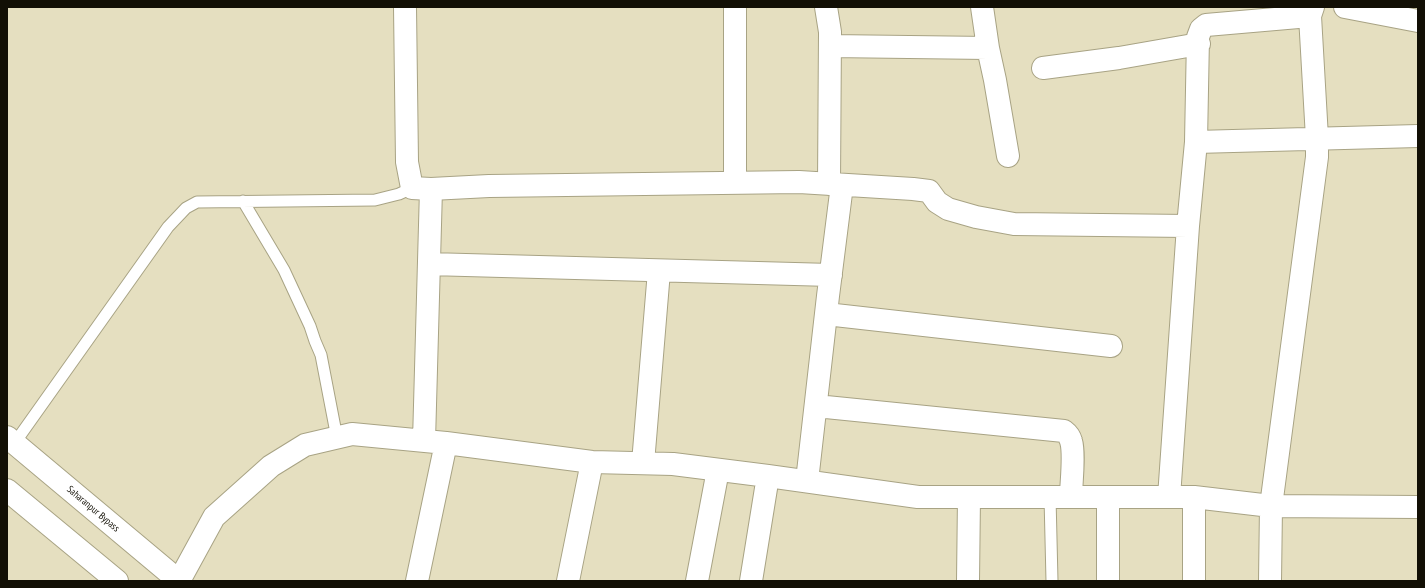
<!DOCTYPE html>
<style>
body{margin:0}
#map{position:relative;width:1425px;height:588px;overflow:hidden;background:#e5dfc0;font-family:"PT Sans Narrow",sans-serif}
canvas{display:block}
.frame{position:absolute;inset:0;border:8px solid #120f05;pointer-events:none}
</style>
<div id="map">
<canvas width="1425" height="588"></canvas>
<div class="frame"></div>
</div>
<script>
const g = document.querySelector('canvas').getContext('2d');
g.lineJoin = 'round';
function stroke(path, color, width, dash) {
  g.strokeStyle = color;
  g.lineWidth = width;
  g.lineCap = dash ? 'butt' : 'round';
  g.setLineDash(dash || []);
  g.stroke(path);
}
function label(font, color, halo, rows, align = 'center') {
  g.font = font + ' "PT Sans Narrow",sans-serif';
  g.lineWidth = 3.5;
  g.setLineDash([]);
  g.textBaseline = 'middle';
  g.strokeStyle = halo;
  g.fillStyle = color;
  for (const [text, x, y, turn = 0] of rows) {
    g.save();
    g.translate(x, y);
    g.rotate((+turn || 0) * Math.PI / 180);
    g.textAlign = isNaN(turn) ? turn : align;
    if (halo) g.strokeText(text, 0, 0);
    g.fillText(text, 0, 0);
    g.restore();
  }
}
const lane = new Path2D(`
 M 243,201 L 284,270 L 310,326 L 315,341 L 321,355 L 337,438
 M 14,444 L 168,227 L 186,208 L 197,202 L 375,200 L 399,194 L 412,188
 M 1050,497 L 1052,581`);
const street = new Path2D(`
 M 405,7 L 407,162 L 412,188 L 431,189 L 489,186 L 799,182 L 913,189 L 929,191 L 937,202 L 948,209 L 976,217 L 1014,224 L 1188,226
 M 735,7 L 735,183
 M 826,7 L 830,32 L 829,184
 M 982,7 L 988,48
 M 1345,7 L 1418,21
 M 830,46 L 988,48 L 995,80 L 1008,156
 M 1043,68 L 1119,58 L 1199,44
 M 1196,142 L 1198,37 L 1201,29 L 1206,25 L 1310,16
 M 429,264 L 831,275
 M 826,314 L 1111,346
 M 816,406 L 1064,431 C 1068,434 1070,437 1071,441 C 1075,454 1071,483 1071,497
 M 424,441 L 431,189
 M 643,463 L 659,271
 M 807,481 L 828,296 L 842,185
 M 1108,497 L 1108,581
 M 1169,497 L 1188,226 L 1196,142 L 1418,136
 M 1194,497 L 1194,581
 M 179,581 L 214,517 L 271,466 L 305,445 L 352,434 L 446,443 L 592,462 L 673,464 L 768,476 L 918,497 L 1194,497 L 1271,506 L 1418,507
 M 417,581 L 446,443
 M 568,581 L 592,462
 M 697,581 L 718,470
 M 751,581 L 768,476
 M 968,581 L 969,497
 M 1270,581 L 1271,506 L 1317,157 L 1317,138 L 1310,16 L 1313,7`);
const secondary = new Path2D(`
 M 7,437 L 179,581
 M 7,490 L 117,581`);
stroke(lane, '#a8a384', 13);
stroke(street, '#a8a384', 24);
stroke(secondary, '#a8a384', 24);
stroke(lane, '#fff', 11);
stroke(street, '#fff', 22);
stroke(secondary, '#fff', 22);
label('10px', '#120f05', '#fff', [
 ["Saharanpur Bypass",93,509,40]
]);
</script>
